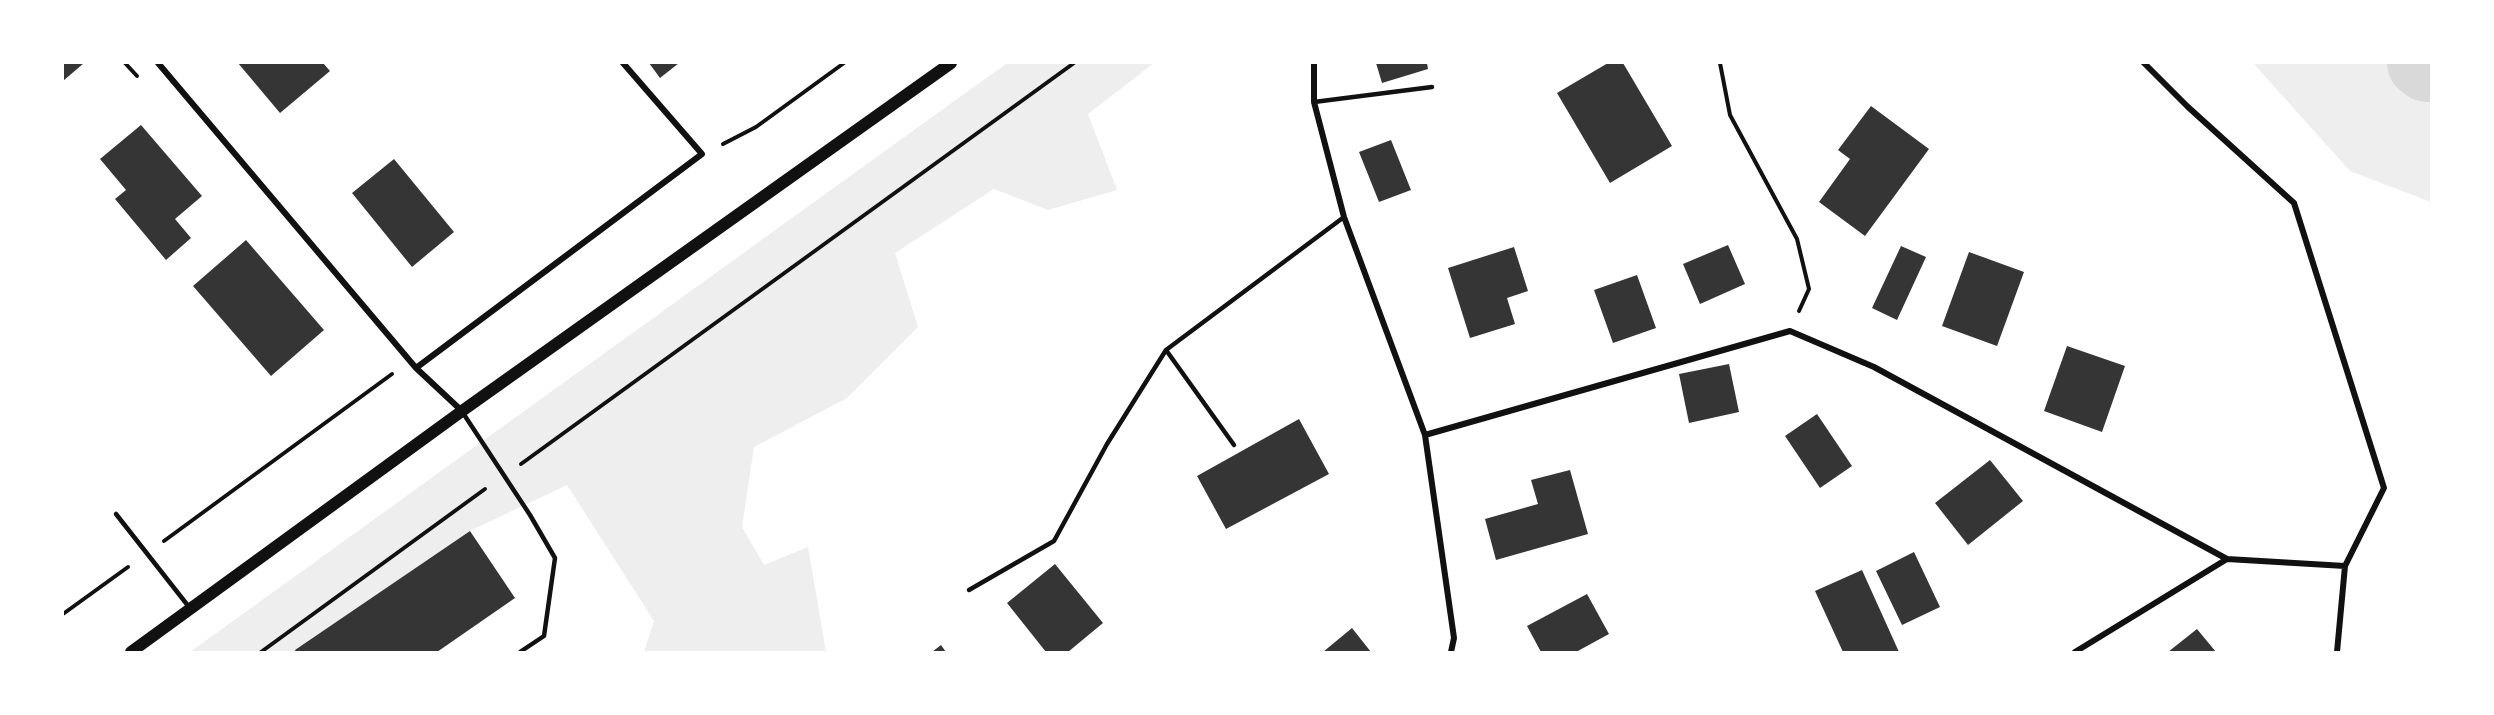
<!DOCTYPE html>
<style>
body{margin:0}
#map{position:relative;width:2494px;height:715px;overflow:hidden;background:#fff;font-family:Roboto,sans-serif}
canvas{display:block}
.frame{position:absolute;inset:0;border:64px solid #fff;pointer-events:none}
</style>
<div id="map">
<canvas width="2494" height="715"></canvas>
<div class="frame"></div>
</div>
<script>
const g = document.querySelector('canvas').getContext('2d');
g.lineJoin = 'round';
function fill(path, color) {
  g.fillStyle = color;
  g.fill(path, 'evenodd');
}
function stroke(path, color, width, dash) {
  g.strokeStyle = color;
  g.lineWidth = width;
  g.lineCap = dash ? 'butt' : 'round';
  g.setLineDash(dash || []);
  g.stroke(path);
}
fill(new Path2D(`
 M 1007,63 L 1154,63 L 1088,114 L 1117,190 L 1048,210 L 994,189 L 895,253 L 918,327 L 847,398 L 754,447 L 742,527 L 764,565 L 808,547 L 826,652 L 644,652 L 654,621 L 567,485 L 470,531 L 296,650 L 296,652 L 190,652 Z
 M 2253,63 L 2431,63 L 2431,202 L 2350,171 Z`), '#eee');
stroke(new Path2D(`
 M 2422,63 L 2427,67 L 2431,67`), '#d9d9d9', 70);
fill(new Path2D(`
 M 63,63 L 84,63 L 63,81 Z
 M 238,63 L 323,63 L 330,71 L 280,113 Z
 M 649,63 L 679,63 L 660,78 Z
 M 1376,63 L 1427,63 L 1428,69 L 1382,83 Z
 M 1608,63 L 1623,63 L 1672,146 L 1610,183 L 1557,93 Z
 M 1871,106 L 1929,149 L 1865,236 L 1819,202 L 1850,159 L 1838,150 Z
 M 141,125 L 202,196 L 175,219 L 191,238 L 166,260 L 115,199 L 126,190 L 100,159 Z
 M 1391,140 L 1411,190 L 1379,202 L 1359,152 Z
 M 394,159 L 454,232 L 412,267 L 352,193 Z
 M 246,240 L 324,330 L 271,376 L 193,286 Z
 M 1728,245 L 1745,284 L 1700,304 L 1683,264 Z
 M 1901,246 L 1926,257 L 1897,320 L 1872,308 Z
 M 1514,247 L 1528,291 L 1507,298 L 1515,324 L 1470,338 L 1448,268 Z
 M 1969,252 L 2024,272 L 1997,346 L 1942,326 Z
 M 1637,275 L 1656,328 L 1613,343 L 1594,290 Z
 M 2067,346 L 2125,366 L 2102,432 L 2044,411 Z
 M 1729,364 L 1739,412 L 1689,423 L 1679,374 Z
 M 1817,414 L 1852,466 L 1820,488 L 1785,436 Z
 M 1299,419 L 1329,474 L 1226,529 L 1197,476 Z
 M 1990,460 L 2023,501 L 1968,545 L 1935,503 Z
 M 1570,470 L 1588,534 L 1496,560 L 1485,519 L 1538,504 L 1531,480 Z
 M 470,531 L 515,598 L 437,652 L 296,652 L 295,650 Z
 M 1914,552 L 1940,607 L 1902,625 L 1876,571 Z
 M 1055,564 L 1103,623 L 1068,652 L 1046,652 L 1007,603 Z
 M 1862,570 L 1899,652 L 1843,652 L 1815,591 Z
 M 1587,594 L 1609,634 L 1576,652 L 1541,652 L 1527,626 Z
 M 1352,628 L 1371,652 L 1323,652 Z
 M 2197,629 L 2216,652 L 2168,652 Z
 M 941,645 L 946,652 L 932,652 Z`), '#353535');
stroke(new Path2D(`
 M 125,63 L 137,76
 M 1720,63 L 1730,115 L 1797,239 L 1809,289 L 1799,311
 M 723,144 L 756,127 L 844,63
 M 521,464 L 1074,63
 M 164,541 L 392,374
 M 63,614 L 128,567
 M 261,652 L 485,489`), '#111', 4);
stroke(new Path2D(`
 M 1314,102 L 1432,87
 M 1166,350 L 1234,445
 M 463,413 L 530,515 L 555,558 L 544,636 L 520,652
 M 116,514 L 189,607
 M 969,590 L 1054,541 L 1107,444 L 1166,350 L 1344,217`), '#111', 4.5);
stroke(new Path2D(`
 M 158,63 L 416,368 L 462,411
 M 1314,63 L 1314,102 L 1344,217 L 1425,435 L 1454,638 L 1451,652
 M 2144,63 L 2188,107 L 2294,203 L 2384,488 L 2345,566 L 2337,652
 M 416,368 L 702,154 L 623,63
 M 1425,435 L 1790,331 L 1874,367 L 2227,559 L 2345,566
 M 2075,652 L 2227,559`), '#111', 6);
stroke(new Path2D(`
 M 131,652 L 462,411 L 951,63`), '#111', 12);
</script>
